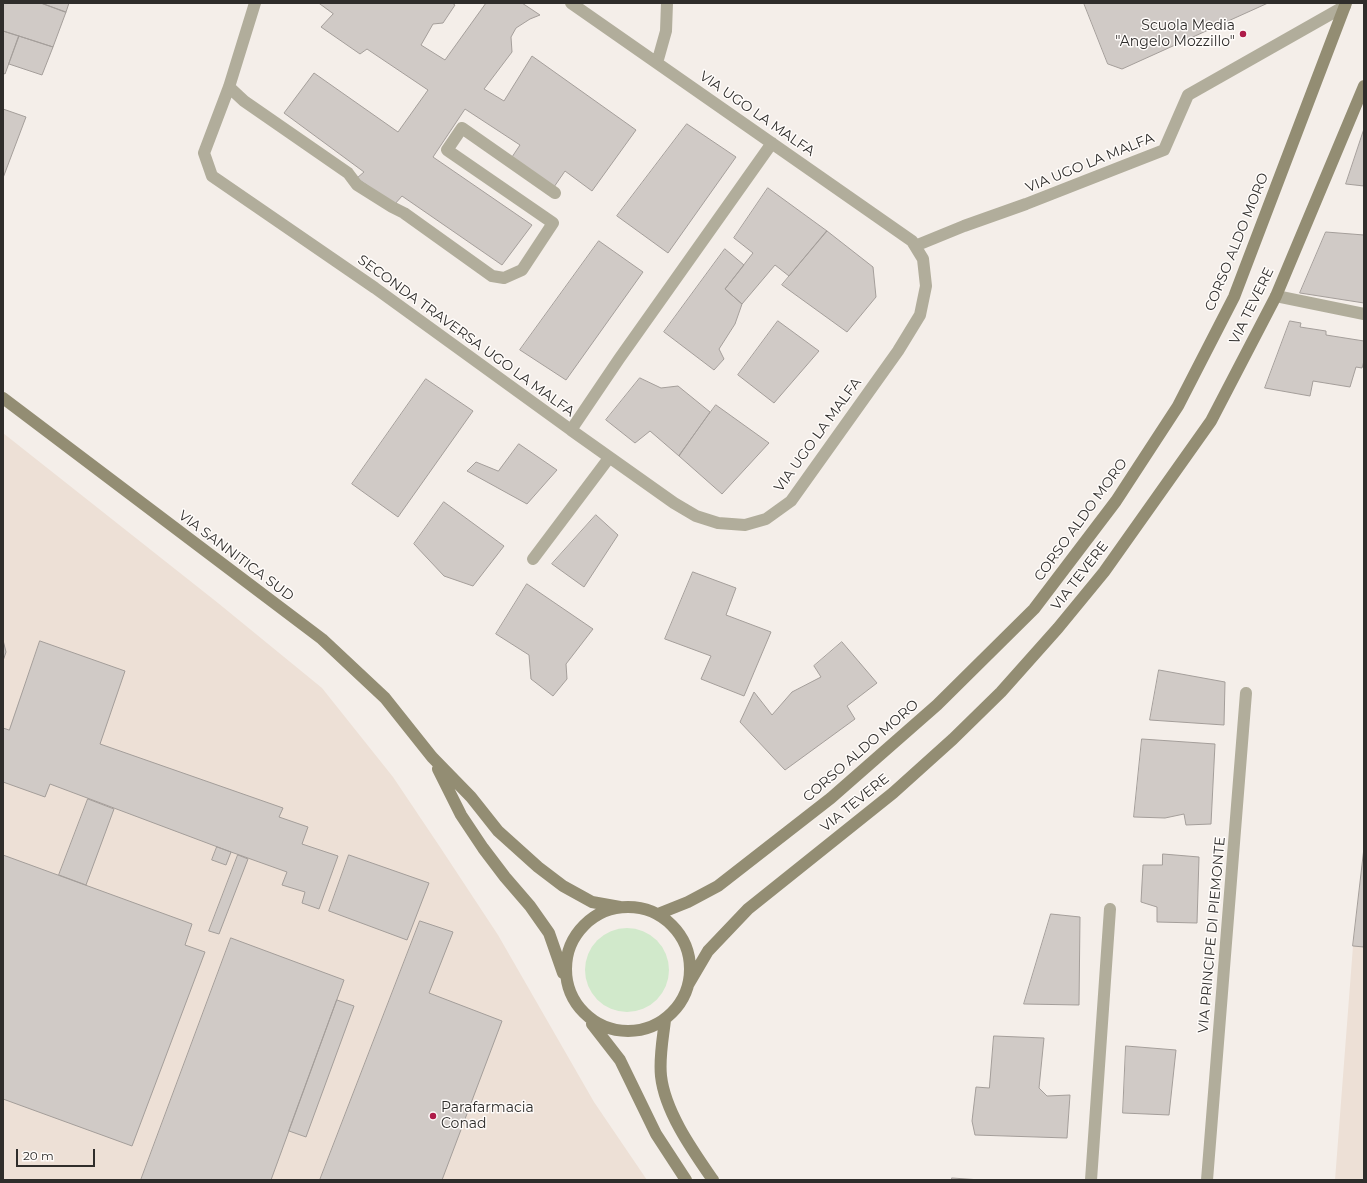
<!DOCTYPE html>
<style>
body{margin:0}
#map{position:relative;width:1367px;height:1183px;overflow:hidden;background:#f4eee9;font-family:Montserrat,sans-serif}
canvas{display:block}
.frame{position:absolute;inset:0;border:4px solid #2f2d2b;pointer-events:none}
.scale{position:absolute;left:16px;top:1149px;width:79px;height:18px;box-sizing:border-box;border:2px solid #2f2d2b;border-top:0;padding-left:5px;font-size:12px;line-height:14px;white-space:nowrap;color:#2f2d2b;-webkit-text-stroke:3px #fffcfa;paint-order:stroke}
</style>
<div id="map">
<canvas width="1367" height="1183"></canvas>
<div class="frame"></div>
<div class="scale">20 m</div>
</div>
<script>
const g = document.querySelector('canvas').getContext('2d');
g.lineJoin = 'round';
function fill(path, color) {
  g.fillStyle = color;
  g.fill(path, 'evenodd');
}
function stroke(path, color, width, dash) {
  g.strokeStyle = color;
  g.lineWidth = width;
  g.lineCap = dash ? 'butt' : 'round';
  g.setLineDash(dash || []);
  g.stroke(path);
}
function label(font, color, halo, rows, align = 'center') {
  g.font = font + ' Montserrat,sans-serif';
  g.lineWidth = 3;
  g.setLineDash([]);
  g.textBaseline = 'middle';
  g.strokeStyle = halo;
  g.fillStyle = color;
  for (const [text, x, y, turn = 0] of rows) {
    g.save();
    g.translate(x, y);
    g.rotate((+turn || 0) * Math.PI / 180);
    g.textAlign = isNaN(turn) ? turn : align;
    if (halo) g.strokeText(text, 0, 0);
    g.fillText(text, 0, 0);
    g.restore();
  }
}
fill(new Path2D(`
 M 3,433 L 218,603 L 322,688 L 393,777 L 440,847 L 498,935 L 594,1102 L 647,1180 L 3,1180 Z
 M 1364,848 L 1364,1180 L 1335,1180 L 1353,946 Z`), '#ede0d6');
fill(new Path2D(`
 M585 970a42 42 0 1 1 84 0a42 42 0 1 1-84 0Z`), '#d1e9cb');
const building = new Path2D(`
 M 3,3 L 41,3 L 66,12 L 53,47 L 3,31 Z
 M 41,3 L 69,3 L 66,12 Z
 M 319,3 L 452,3 L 455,5 L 443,23 L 433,24 L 421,45 L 445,60 L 486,3 L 522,3 L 540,15 L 530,19 L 516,28 L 511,37 L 512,52 L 484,89 L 504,101 L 532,56 L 636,130 L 592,191 L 565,171 L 554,187 L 510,160 L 520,145 L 465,109 L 433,157 L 532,225 L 502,265 L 402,196 L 394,205 L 357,178 L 364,172 L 284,113 L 314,73 L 398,132 L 428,90 L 367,49 L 360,54 L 321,27 L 333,14 Z
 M 1084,3 L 1268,3 L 1122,69 L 1108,64 Z
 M 3,31 L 19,36 L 5,74 L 3,73 Z
 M 19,36 L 53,47 L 42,75 L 9,64 Z
 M 3,109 L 26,117 L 3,178 Z
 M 687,124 L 736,157 L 668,253 L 617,216 Z
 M 1364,129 L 1364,186 L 1346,184 Z
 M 768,188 L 827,231 L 789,276 L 775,265 L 742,304 L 725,289 L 753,253 L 734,238 Z
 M 827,231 L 873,267 L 876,297 L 847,332 L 782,285 Z
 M 1326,232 L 1364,235 L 1364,303 L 1300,293 Z
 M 599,241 L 643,272 L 566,380 L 520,350 Z
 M 725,249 L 744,265 L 725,289 L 742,304 L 735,324 L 719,349 L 724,359 L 714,370 L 664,332 Z
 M 778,321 L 819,351 L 774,403 L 738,375 Z
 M 1290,321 L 1301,323 L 1300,327 L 1326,331 L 1326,335 L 1364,341 L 1364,361 L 1362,368 L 1356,367 L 1350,387 L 1313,381 L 1310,396 L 1265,388 Z
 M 640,378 L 661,388 L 678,386 L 710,412 L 679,456 L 650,431 L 635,443 L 606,420 Z
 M 426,379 L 473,411 L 398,517 L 352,484 Z
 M 716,405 L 769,443 L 722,494 L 679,456 Z
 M 519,444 L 557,470 L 527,504 L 467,471 L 476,462 L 498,471 Z
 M 444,502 L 504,546 L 473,586 L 444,576 L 414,544 Z
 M 596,515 L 618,535 L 584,587 L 552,564 Z
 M 693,572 L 736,588 L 726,615 L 771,632 L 744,696 L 701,679 L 711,656 L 665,639 Z
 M 527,584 L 593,629 L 566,664 L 567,679 L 553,696 L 531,679 L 529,655 L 496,634 Z
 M 3,640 L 6,652 L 3,661 Z
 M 40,641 L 125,671 L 100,744 L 283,808 L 279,817 L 308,827 L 302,844 L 338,856 L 319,909 L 302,903 L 305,892 L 282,885 L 287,872 L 231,852 L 50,784 L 45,797 L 3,782 L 3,728 L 9,730 Z
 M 842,642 L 877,683 L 847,706 L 855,719 L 785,770 L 740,722 L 754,692 L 772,715 L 792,692 L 821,677 L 814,666 Z
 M 1159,670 L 1225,682 L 1224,725 L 1150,720 Z
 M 1142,739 L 1215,744 L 1211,824 L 1186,825 L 1184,814 L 1165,818 L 1134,817 Z
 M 88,799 L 114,809 L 86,885 L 59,875 Z
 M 217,847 L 231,852 L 226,865 L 212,860 Z
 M 1364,848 L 1364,947 L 1353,946 Z
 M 1163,854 L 1199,857 L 1197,923 L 1157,922 L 1157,907 L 1141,902 L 1143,865 L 1162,865 Z
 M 3,855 L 192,924 L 185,945 L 205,952 L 132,1146 L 3,1099 Z
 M 238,855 L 248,859 L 219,934 L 209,931 Z
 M 349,855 L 429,883 L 407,940 L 329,911 Z
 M 1051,914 L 1080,917 L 1079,1005 L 1024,1004 Z
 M 420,921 L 453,932 L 429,993 L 502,1021 L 442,1180 L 320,1180 Z
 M 231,938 L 344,980 L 271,1180 L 141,1180 Z
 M 337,1000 L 354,1006 L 306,1137 L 289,1131 Z
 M 994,1036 L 1044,1038 L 1039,1088 L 1047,1096 L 1070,1095 L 1067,1138 L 975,1135 L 972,1121 L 976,1087 L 989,1088 Z
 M 1126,1046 L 1176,1050 L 1169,1115 L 1123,1113 Z
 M 952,1178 L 981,1180 L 952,1180 Z`);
fill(building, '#d0cac6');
stroke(building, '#a49e9a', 1);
stroke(new Path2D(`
 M 255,3 L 229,87 L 204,153 L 212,176 L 375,288 L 571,430 L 619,359 L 772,143
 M 571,3 L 912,241 L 923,259 L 926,286 L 920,315 L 898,351 L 791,501 L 766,519 L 745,525 L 718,523 L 696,516 L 674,503 L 571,430
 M 657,63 L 666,31 L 667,3
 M 229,87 L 244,101 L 348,173 L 357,185 L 392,207 L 404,213 L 492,276 L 504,278 L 522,270 L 553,223 L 447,150 L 462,128 L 555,193
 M 915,246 L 964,226 L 1026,204 L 1123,166 L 1164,150 L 1188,95 L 1345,6
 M 1276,296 L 1364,314
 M 533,559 L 609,458
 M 1091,1180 L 1110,909
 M 1207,1180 L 1246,693`), '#b1ad9b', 12);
stroke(new Path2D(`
 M 3,398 L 322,639 L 385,698 L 432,757 L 471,797 L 498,831 L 538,867 L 563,886 L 592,902 L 620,907
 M 438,769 L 461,815 L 483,848 L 505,877 L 530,906 L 549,933 L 563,973
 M566 969a62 62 0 1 1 124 0a62 62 0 1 1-124 0Z
 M 658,914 L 688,902 L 718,886 L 831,798 L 937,705 L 1034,609 L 1116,501 L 1178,406 L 1234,297 L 1346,3
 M 688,985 L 708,951 L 748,909 L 893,793 L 953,739 L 1001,692 L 1058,628 L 1104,572 L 1211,421 L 1276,296 L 1364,86
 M 665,1020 C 663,1038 659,1057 661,1076 C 665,1112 693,1151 713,1180
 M 592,1024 L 620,1060 L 656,1134 L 686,1180`), '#938d73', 12);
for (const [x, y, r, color] of [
 [1243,34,4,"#af1c4a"],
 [433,1116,4,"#af1c4a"]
]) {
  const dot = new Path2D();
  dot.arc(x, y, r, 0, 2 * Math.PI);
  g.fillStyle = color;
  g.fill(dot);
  stroke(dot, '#fffcfa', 1.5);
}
label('14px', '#2f2d2b', '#fffcfa', [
 ["Scuola Media",1235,26],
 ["\"Angelo Mozzillo\"",1235,42],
 ["Parafarmacia",441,1108,"left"],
 ["Conad",441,1124,"left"]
], 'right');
label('14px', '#2f2d2b', '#fffcfa', [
 ["VIA UGO LA MALFA",757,114,35],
 ["VIA UGO LA MALFA",1090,163,-22],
 ["CORSO ALDO MORO",1237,242,-68],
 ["VIA TEVERE",1252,306,-64],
 ["SECONDA TRAVERSA UGO LA MALFA",466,336,36],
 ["VIA UGO LA MALFA",818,435,-54],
 ["CORSO ALDO MORO",1081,520,-54],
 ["VIA SANNITICA SUD",236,556,37],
 ["VIA TEVERE",1080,576,-52],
 ["CORSO ALDO MORO",861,751,-41],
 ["VIA TEVERE",855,803,-39],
 ["VIA PRINCIPE DI PIEMONTE",1212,935,-85]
]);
</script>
